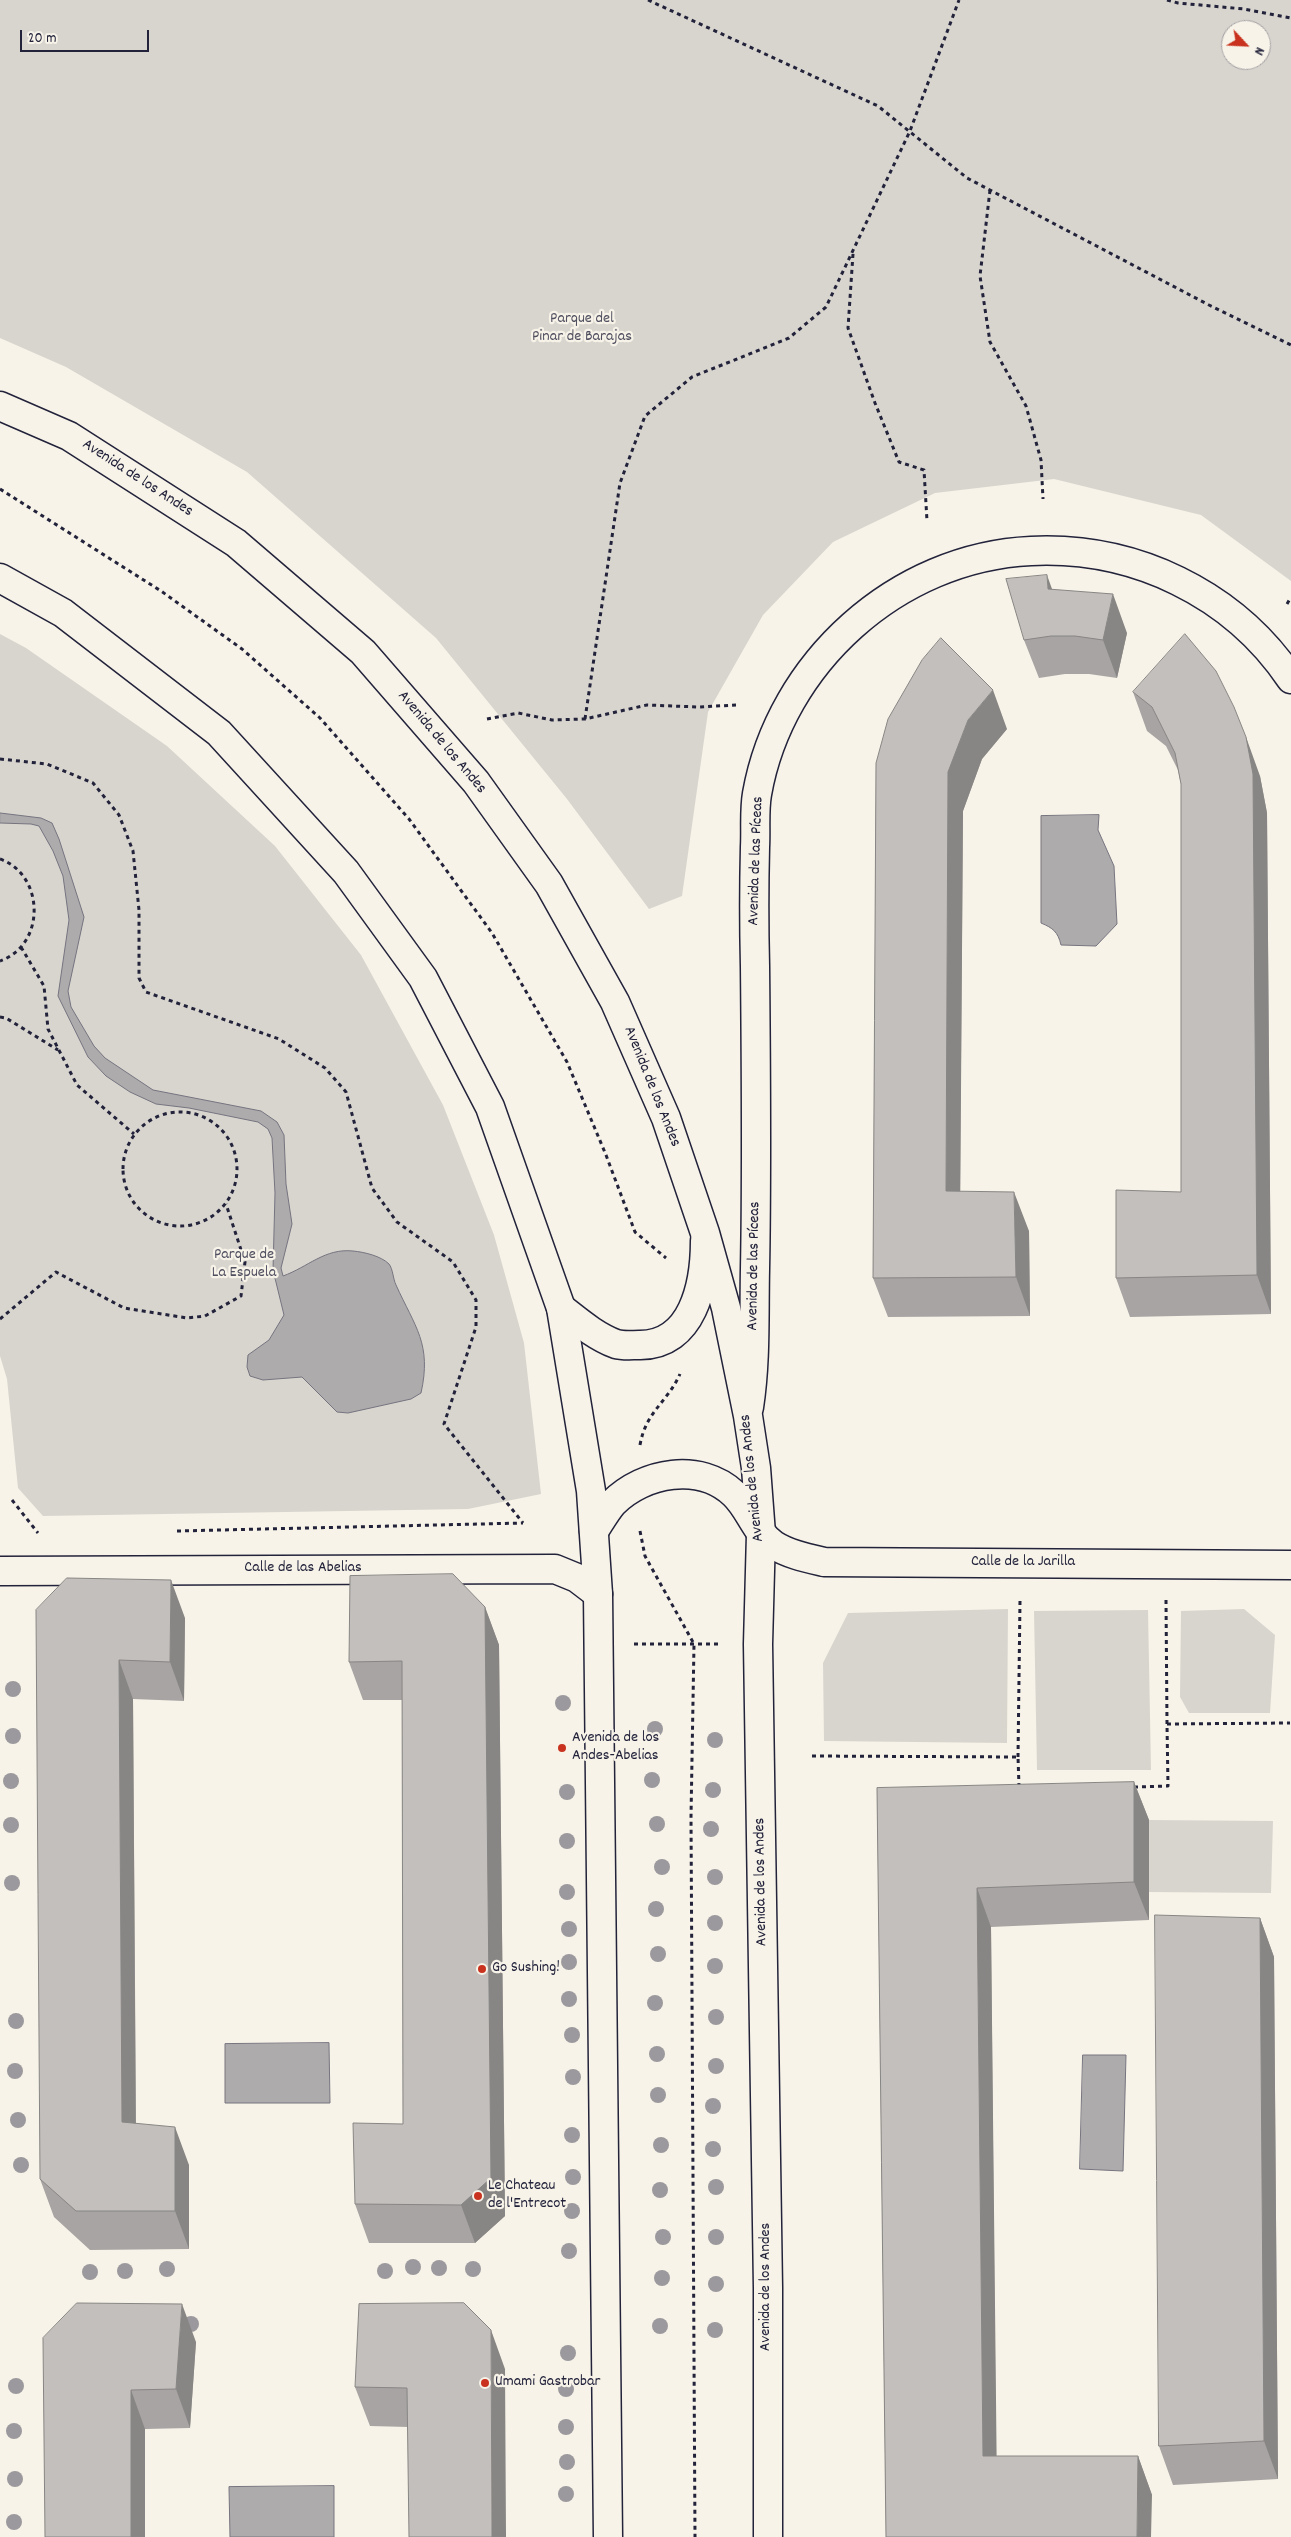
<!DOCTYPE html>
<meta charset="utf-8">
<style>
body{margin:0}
#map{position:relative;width:1291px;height:2537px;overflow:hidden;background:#f7f3e8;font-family:Dekko,sans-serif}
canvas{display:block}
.north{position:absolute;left:1221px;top:20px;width:50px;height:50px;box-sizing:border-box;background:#f7f3e8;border:1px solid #a29fa3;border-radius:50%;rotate:115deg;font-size:14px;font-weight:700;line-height:20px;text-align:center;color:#22223b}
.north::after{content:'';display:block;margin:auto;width:18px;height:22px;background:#c8321e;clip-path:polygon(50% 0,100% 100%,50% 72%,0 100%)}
.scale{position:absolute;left:20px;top:30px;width:129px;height:22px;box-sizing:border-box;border:2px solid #22223b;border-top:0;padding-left:6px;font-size:15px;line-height:18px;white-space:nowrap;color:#22223b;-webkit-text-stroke:4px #f7f3e8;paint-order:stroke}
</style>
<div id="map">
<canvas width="1291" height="2537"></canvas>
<div class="north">N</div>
<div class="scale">20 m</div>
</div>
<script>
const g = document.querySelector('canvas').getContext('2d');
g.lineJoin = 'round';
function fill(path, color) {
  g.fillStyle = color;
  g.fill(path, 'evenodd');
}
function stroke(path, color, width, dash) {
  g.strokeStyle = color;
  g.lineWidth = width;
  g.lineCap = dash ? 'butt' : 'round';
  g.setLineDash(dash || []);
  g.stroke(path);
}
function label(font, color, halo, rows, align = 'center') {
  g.font = font + ' Dekko,sans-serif';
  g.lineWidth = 4.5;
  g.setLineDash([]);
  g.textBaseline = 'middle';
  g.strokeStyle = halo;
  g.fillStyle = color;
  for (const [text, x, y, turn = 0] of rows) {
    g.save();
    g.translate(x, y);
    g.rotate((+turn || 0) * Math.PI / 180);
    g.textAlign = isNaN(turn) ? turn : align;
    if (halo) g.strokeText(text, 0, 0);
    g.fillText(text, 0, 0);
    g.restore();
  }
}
fill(new Path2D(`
 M 0,0 L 1291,0 L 1291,581 L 1201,515 L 1054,479 L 935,493 L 833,542 L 763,615 L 708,712 L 682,896 L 649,909 L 567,799 L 436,638 L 247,472 L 66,367 L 0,338 ZM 1231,30 L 1261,30 L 1261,60 L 1231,60 Z
 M 0,634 L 26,648 L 167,746 L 275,846 L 361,955 L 443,1105 L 494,1235 L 524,1343 L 541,1494 L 468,1509 L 43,1516 L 18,1488 L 7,1379 L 0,1356 Z
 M 1008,1609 L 1007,1743 L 824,1741 L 823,1663 L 848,1613 Z
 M 1244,1609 L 1275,1635 L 1270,1713 L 1189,1713 L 1180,1697 L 1181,1611 Z
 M 1148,1610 L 1151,1770 L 1037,1770 L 1034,1611 Z
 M 1149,1820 L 1273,1821 L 1271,1893 L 1149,1892 Z`), '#d8d5cf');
const water = new Path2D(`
 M 0,813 L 41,818 L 52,823 L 59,839 L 84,917 L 68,991 L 71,1007 L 94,1046 L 105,1058 L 153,1090 L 261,1111 L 277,1122 L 284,1135 L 286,1184 L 292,1224 L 281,1268 L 283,1276 C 308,1267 325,1248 353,1251 C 364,1252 381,1256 389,1264 C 393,1269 393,1279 396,1285 C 415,1327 432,1344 421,1393 L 411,1399 L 348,1413 L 337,1412 L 302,1377 L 263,1380 L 250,1376 L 247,1367 L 248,1355 L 269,1340 L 284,1315 L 273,1270 L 275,1193 L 272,1138 L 268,1129 L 258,1122 L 189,1108 L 156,1104 L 130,1092 L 106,1076 L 88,1057 L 58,996 L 69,920 L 63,876 L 53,851 L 39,826 L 31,824 L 0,823 Z
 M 1099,815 L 1098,830 L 1114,866 L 1117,924 L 1096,946 L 1061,945 C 1058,932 1053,928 1041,923 L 1041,816 Z
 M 329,2043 L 330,2103 L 225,2103 L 225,2044 Z
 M 1083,2055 L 1126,2055 L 1123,2171 L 1080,2169 Z
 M 334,2486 L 334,2537 L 230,2537 L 229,2487 Z`);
fill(water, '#aeabad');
stroke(water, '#76747f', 1);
const minor = new Path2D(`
 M 561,1308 C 579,1322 595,1336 616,1344 C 623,1346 632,1345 639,1345 C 693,1346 705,1284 705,1241
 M 749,1407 C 756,1362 754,1315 755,1269 C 757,1168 756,1067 755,966 C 754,926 754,887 755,847 C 756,830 754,811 757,794 C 780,663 897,557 1031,551 C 1134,546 1233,593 1291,679
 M 594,1531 C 600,1522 606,1511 613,1503 C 644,1472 700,1462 734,1494 C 750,1509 755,1532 774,1545 C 788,1554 807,1558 824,1562 L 1291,1565
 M 0,1571 L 555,1569 L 577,1578 L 598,1594`);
const secondary = new Path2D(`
 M 0,406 L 69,436 L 236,543 L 363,652 L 476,782 L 549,884 L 615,1002 L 666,1118 L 705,1233 L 726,1308 L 748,1416 L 756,1468 L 761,1534 L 758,1644 L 768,2288 L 768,2537
 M 0,578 L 63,613 L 219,733 L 346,872 L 423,978 L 490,1107 L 561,1308 L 591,1491 L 598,1594 L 608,2537`);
stroke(minor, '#22223b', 31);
stroke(secondary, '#22223b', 31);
stroke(new Path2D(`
 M 648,0 L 878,106 L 967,178 L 1209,305 L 1291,345
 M 1167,0 L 1178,3 L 1244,9 L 1291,18
 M 990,190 L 980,276 L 990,342 L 1026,406 L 1041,460 L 1043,499
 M 853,254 L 848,328 L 875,403 L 899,462 L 924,470 L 927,521
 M 0,489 L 161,591 L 242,649 L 320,718 L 409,819 L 492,933 L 567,1062 L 606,1155 L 635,1232 L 666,1258
 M 1287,604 L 1291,597
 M 487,719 L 518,713 L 552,720 L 585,719 L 647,705 L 698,707 L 736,705
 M 585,719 L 620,483 L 645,416 L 692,377 L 789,338 L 826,307 L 910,131 L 959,0
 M 0,759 L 47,764 L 93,783 L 119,815 L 133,851 L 139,910 L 139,978 L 146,992 L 279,1039 L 325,1068 L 346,1092 L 372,1188 L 397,1222 L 453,1262 L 476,1300 L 476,1327 L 444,1424 L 523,1523
 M 0,859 C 45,875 46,945 0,961
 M 21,947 L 44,986 L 48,1029 L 77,1085 L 134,1134
 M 0,1017 L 6,1018 L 58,1050
 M123 1169a57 57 0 1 1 114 0a57 57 0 1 1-114 0Z
 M 0,1319 L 56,1272 L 124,1308 L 187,1318 L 205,1316 L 241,1296 L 245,1262 L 226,1204
 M 640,1445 C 646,1411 667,1403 680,1374
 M 12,1500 L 38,1533
 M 177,1531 L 523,1523
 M 640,1531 L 645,1556 L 694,1644 L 691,1817 L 695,2537
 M 1166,1600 L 1167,1724
 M 634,1644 L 720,1644
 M 812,1756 L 1018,1757 L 1019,1786
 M 1018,1757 L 1020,1601
 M 1134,1787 L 1168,1786 L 1167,1724 L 1290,1723`), '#22223b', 3, [4, 4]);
stroke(minor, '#f7f3e8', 28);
stroke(secondary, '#f7f3e8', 28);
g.fillStyle = '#9b999d';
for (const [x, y] of [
 [13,1689],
 [563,1703],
 [655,1729],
 [13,1736],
 [715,1740],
 [652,1780],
 [11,1781],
 [713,1790],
 [567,1792],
 [657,1824],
 [11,1825],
 [711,1829],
 [567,1841],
 [662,1867],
 [715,1877],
 [12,1883],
 [567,1892],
 [656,1909],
 [715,1923],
 [569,1929],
 [658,1954],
 [569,1962],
 [715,1966],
 [569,1999],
 [655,2003],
 [716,2017],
 [16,2021],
 [572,2035],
 [657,2054],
 [716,2066],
 [15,2071],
 [573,2077],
 [658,2095],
 [713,2106],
 [18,2120],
 [572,2135],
 [661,2145],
 [713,2149],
 [21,2165],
 [573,2177],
 [716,2187],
 [660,2190],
 [572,2211],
 [663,2237],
 [716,2237],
 [569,2251],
 [413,2267],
 [439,2268],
 [167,2269],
 [473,2269],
 [125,2271],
 [385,2271],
 [90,2272],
 [662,2278],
 [716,2284],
 [191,2324],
 [660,2326],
 [715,2330],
 [568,2353],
 [16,2386],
 [566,2389],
 [566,2427],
 [14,2431],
 [567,2462],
 [15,2479],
 [566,2494],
 [14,2522]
]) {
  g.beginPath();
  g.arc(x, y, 8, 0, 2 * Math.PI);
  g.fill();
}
fill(new Path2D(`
 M 1052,589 L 1127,633 L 1117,678 L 1089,674 L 1065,674 L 1039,678 L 1024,640 Z
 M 1133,692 L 1260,776 L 1267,813 L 1271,1314 L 1130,1317 L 1116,1278 L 1181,1192 L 1181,784 L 1178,770 L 1166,746 L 1147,731 Z
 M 1007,729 L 982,759 L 963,811 L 960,1191 L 1029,1231 L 1030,1316 L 888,1317 L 873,1278 L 876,763 Z
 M 67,1578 L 185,1618 L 184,1701 L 133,1699 L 136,2123 L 189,2165 L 189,2249 L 90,2250 L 54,2217 L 40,2179 Z
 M 485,1607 L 499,1645 L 505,2216 L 475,2243 L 369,2243 L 355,2204 L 403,2124 L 402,1700 L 363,1700 L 349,1662 Z
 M 1134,1782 L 1149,1820 L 1149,1920 L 991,1927 L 996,2456 L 1138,2456 L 1152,2495 L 886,2537 L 877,1788 Z
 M 1260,1918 L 1274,1957 L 1278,2479 L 1173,2485 L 1159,2446 Z
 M 77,2303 L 196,2342 L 190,2428 L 145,2429 L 145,2537 L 45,2537 Z
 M 505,2369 L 408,2427 L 370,2426 L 355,2387 Z`), '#a7a4a3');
fill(new Path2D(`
 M 1047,575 L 1061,614 L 1048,589 Z
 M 1113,594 L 1127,633 L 1117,678 L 1103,640 Z
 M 993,690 L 1007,729 L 982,759 L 963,811 L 960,1229 L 946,1191 L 948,772 L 968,720 Z
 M 1246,737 L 1260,776 L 1267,813 L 1271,1314 L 1257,1275 Z
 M 1014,1192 L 1029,1231 L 1030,1316 L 1016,1277 Z
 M 171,1580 L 185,1618 L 184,1701 L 170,1662 Z
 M 485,1607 L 499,1645 L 505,2216 L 475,2243 L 461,2205 Z
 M 119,1660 L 133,1699 L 136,2161 L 122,2122 Z
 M 1134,1782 L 1149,1820 L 1149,1920 L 1134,1882 Z
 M 977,1888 L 991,1927 L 997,2494 L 983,2456 Z
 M 1260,1918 L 1274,1957 L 1278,2479 L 1264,2441 Z
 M 175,2127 L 189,2165 L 189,2249 L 175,2211 Z
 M 182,2304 L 196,2342 L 190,2428 L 176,2389 Z
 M 491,2330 L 505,2369 L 506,2537 L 492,2537 Z
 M 131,2390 L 145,2429 L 145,2537 L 131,2537 Z
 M 1138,2456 L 1152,2495 L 1151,2537 L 1137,2537 Z`), '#888684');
const building = new Path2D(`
 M 1047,575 L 1048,589 L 1113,594 L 1103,640 L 1075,636 L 1051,636 L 1024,640 L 1006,579 Z
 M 1185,634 L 1216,671 L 1234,707 L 1246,737 L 1253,774 L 1257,1275 L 1116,1278 L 1116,1190 L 1181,1192 L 1181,784 L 1175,753 L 1152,707 L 1133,692 Z
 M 941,638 L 993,690 L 968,720 L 948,772 L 946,1191 L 1014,1192 L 1016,1277 L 873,1278 L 876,763 L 888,719 L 922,660 Z
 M 453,1574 L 485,1607 L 491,2178 L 461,2205 L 355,2204 L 353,2123 L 403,2124 L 402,1661 L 349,1662 L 350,1576 Z
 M 67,1578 L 171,1580 L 170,1662 L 119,1660 L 122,2122 L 175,2127 L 175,2211 L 76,2211 L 40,2179 L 36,1610 Z
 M 1134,1782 L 1134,1882 L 977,1888 L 983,2456 L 1138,2456 L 1137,2537 L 886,2537 L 877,1788 Z
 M 1155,1915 L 1260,1918 L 1264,2441 L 1159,2446 Z
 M 77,2303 L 182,2304 L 176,2389 L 131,2390 L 131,2537 L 45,2537 L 43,2338 Z
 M 464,2303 L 491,2330 L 492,2537 L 409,2537 L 407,2388 L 355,2387 L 359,2304 Z`);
fill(building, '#c2bfbd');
stroke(building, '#888684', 1);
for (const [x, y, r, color] of [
 [562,1748,5,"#c8321e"],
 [482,1969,5,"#c8321e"],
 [478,2196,5,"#c8321e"],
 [485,2383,5,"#c8321e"]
]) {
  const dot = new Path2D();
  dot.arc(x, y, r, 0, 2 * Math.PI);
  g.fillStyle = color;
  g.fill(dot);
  stroke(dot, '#f7f3e8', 2);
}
label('16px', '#504f60', '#f7f3e8', [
 ["Parque del",582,320],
 ["Pinar de Barajas",582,338],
 ["Parque de",244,1256],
 ["La Espuela",244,1274]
]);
label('16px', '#22223b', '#f7f3e8', [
 ["Avenida de los Andes",137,479,33],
 ["Avenida de los Andes",441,743,50],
 ["Avenida de las Píceas",757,861,-88],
 ["Avenida de los Andes",651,1087,68],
 ["Avenida de las Píceas",755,1266,-89],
 ["Avenida de los Andes",753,1478,-96],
 ["Calle de la Jarilla",1023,1563],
 ["Calle de las Abelias",303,1569],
 ["Avenida de los Andes",762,1882,-91],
 ["Avenida de los Andes",767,2287,-90]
]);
label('16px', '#22223b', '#f7f3e8', [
 ["Avenida de los",572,1739],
 ["Andes-Abelias",572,1757],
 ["Go Sushing!",492,1969],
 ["Le Chateau",488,2187],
 ["de l'Entrecot",488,2205],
 ["Umami Gastrobar",495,2383]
], 'left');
</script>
